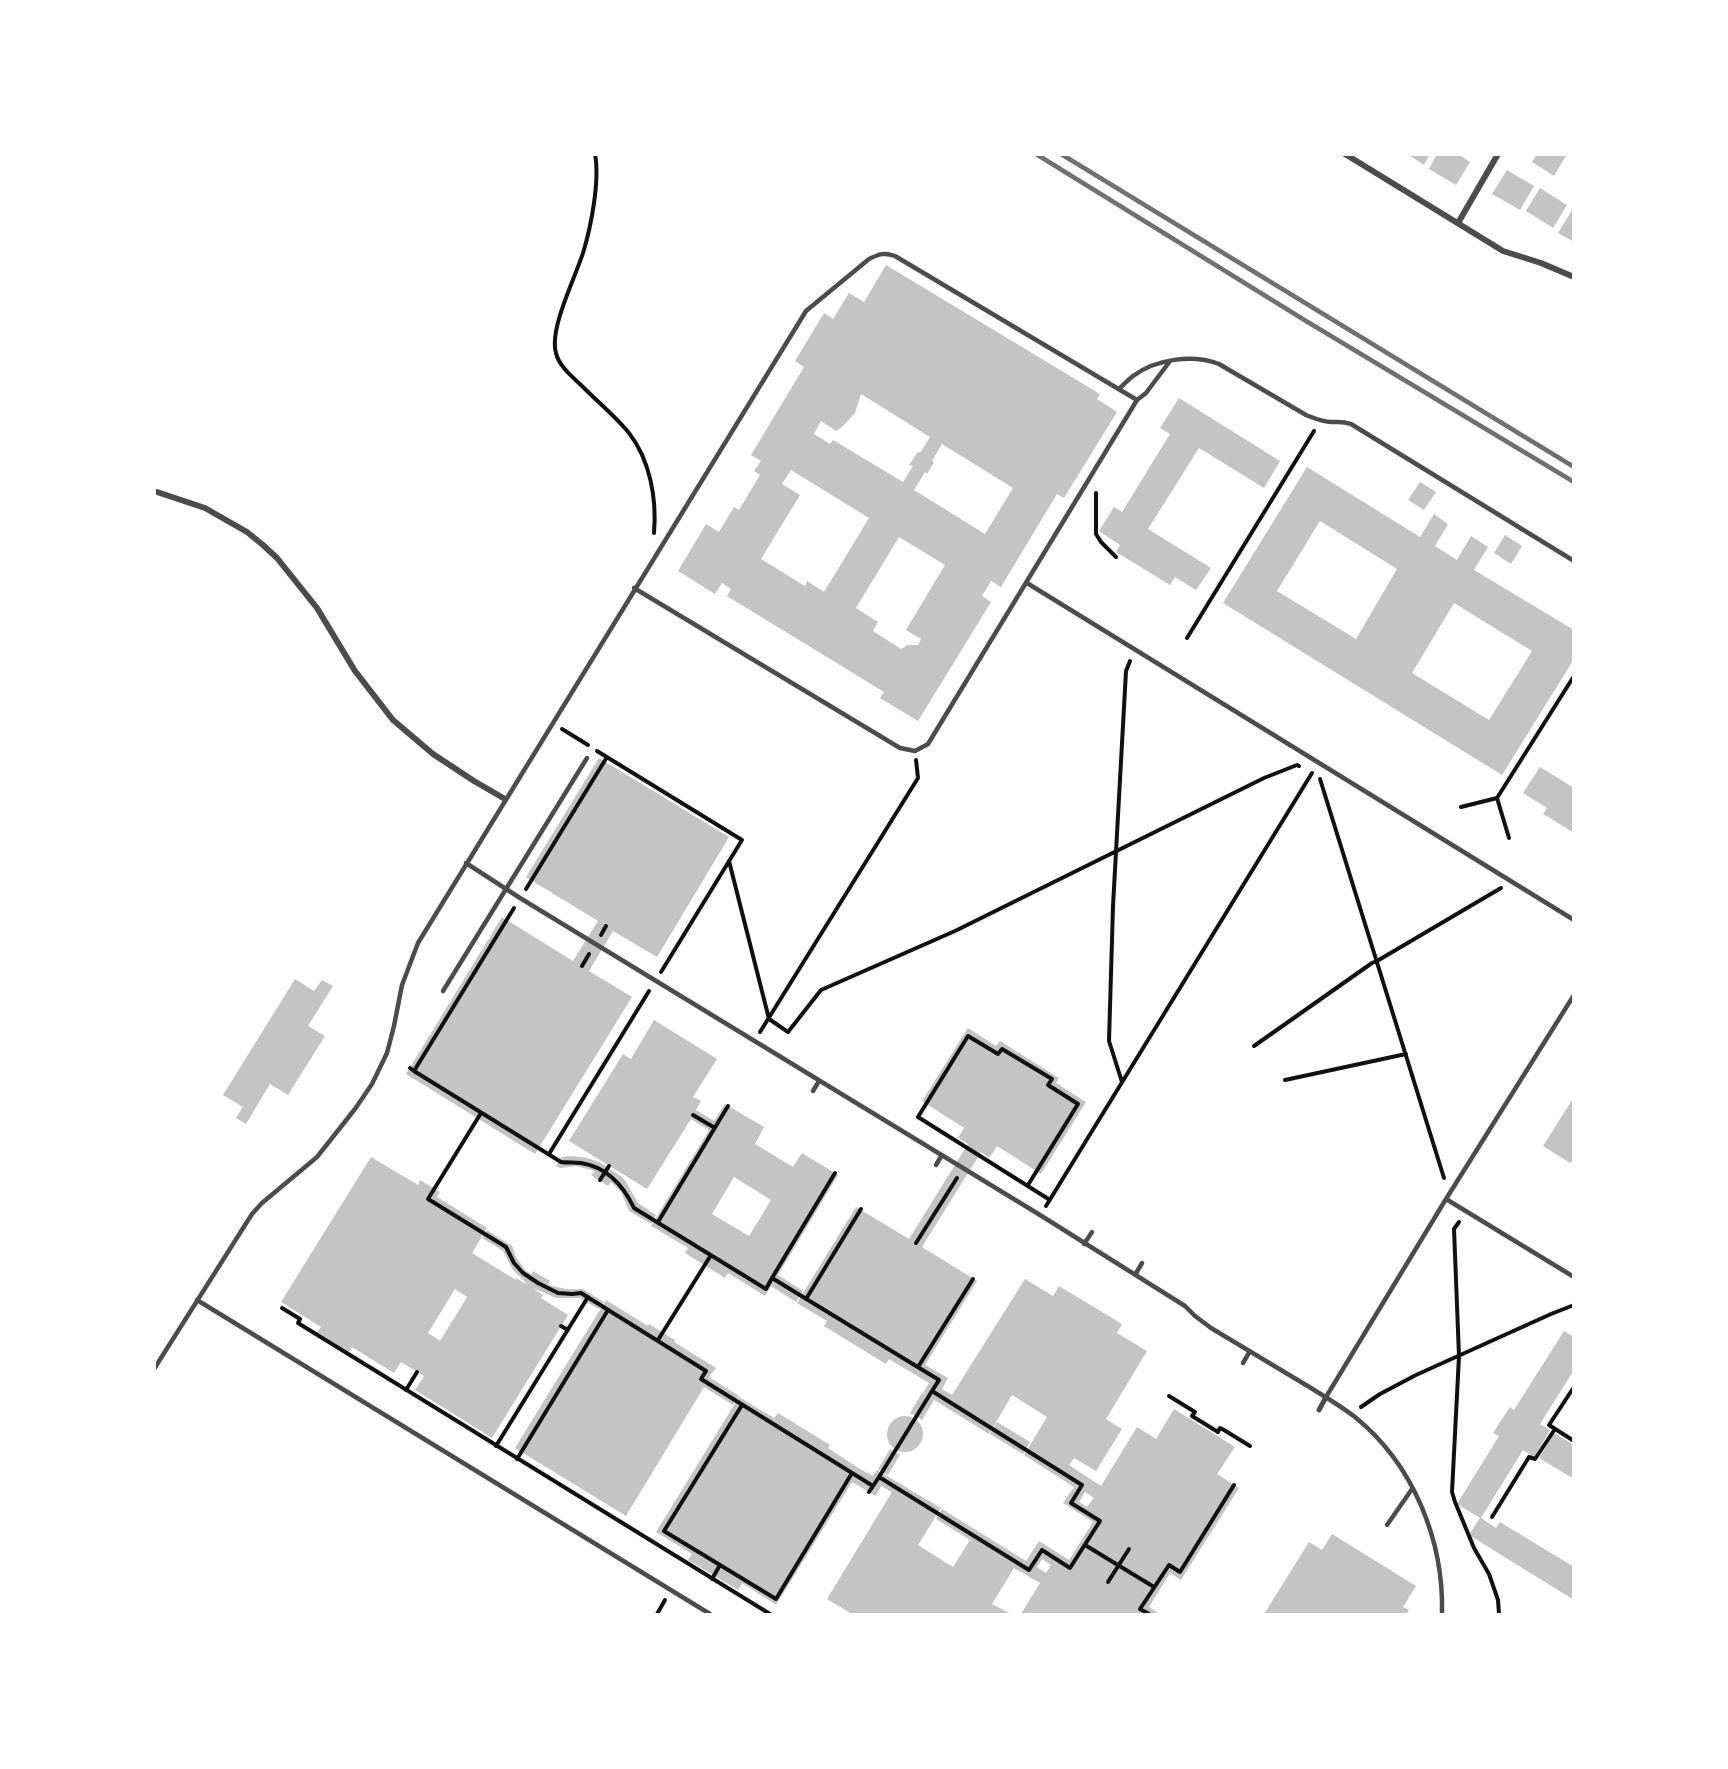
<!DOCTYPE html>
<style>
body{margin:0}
#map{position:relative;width:1728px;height:1769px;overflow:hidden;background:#fff;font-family:Quicksand,sans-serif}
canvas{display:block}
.frame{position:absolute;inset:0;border:156px solid #fff;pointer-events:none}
</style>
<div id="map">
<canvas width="1728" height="1769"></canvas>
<div class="frame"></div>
</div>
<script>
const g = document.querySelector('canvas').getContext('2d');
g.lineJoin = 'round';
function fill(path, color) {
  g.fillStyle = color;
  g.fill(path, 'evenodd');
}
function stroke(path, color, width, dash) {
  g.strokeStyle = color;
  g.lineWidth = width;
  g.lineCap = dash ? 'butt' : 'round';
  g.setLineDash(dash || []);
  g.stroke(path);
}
fill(new Path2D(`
 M 1407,154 L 1430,154 L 1424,165 Z
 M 1437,154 L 1458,154 L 1470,162 L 1456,185 L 1429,169 Z
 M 1537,154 L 1567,154 L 1554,176 L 1532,162 Z
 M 1507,170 L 1534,186 L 1520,210 L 1492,194 Z
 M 1540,188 L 1567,205 L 1553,228 L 1526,211 Z
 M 1574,207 L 1574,242 L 1558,233 Z
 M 886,265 L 1100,394 L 1097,399 L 1117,412 L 1064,498 L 1057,494 L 1001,587 L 991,581 L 982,596 L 991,602 L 918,721 L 880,698 L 884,692 L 727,596 L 731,589 L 722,583 L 715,594 L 678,571 L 706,524 L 719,532 L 734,507 L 739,510 L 760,475 L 754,471 L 761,461 L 751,455 L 804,367 L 795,361 L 824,313 L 833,319 L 849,293 L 864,302 ZM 861,394 L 930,437 L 920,453 L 918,452 L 909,465 L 913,466 L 903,482 L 833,440 L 830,444 L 814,434 L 821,421 L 836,431 L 843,426 L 855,413 ZM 942,444 L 1013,488 L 985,534 L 914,490 L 925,472 L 927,474 L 934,462 L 932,461 ZM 791,470 L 869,518 L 824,592 L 807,581 L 805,586 L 761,559 L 800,495 L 782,484 ZM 899,537 L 945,565 L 906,630 L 921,639 L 918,645 L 908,645 L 901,649 L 873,631 L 878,622 L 856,608 Z
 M 1179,398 L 1280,461 L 1264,488 L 1199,448 L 1148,529 L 1211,568 L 1196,590 L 1175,577 L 1170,585 L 1116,552 L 1120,545 L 1099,531 L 1114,507 L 1122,512 L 1170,434 L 1160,428 Z
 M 1307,467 L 1420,537 L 1434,514 L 1448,524 L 1435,546 L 1457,560 L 1471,536 L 1488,547 L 1474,570 L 1574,630 L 1574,659 L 1502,775 L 1223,603 ZM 1320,521 L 1397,569 L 1356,639 L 1277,591 ZM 1454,603 L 1532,651 L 1489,720 L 1412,673 Z
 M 1420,482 L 1436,492 L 1424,510 L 1408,500 Z
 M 1505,535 L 1522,546 L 1511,564 L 1494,553 Z
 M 599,758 L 729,837 L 657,957 L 613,931 L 589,971 L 632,997 L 535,1154 L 406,1074 L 502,917 L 573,961 L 598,921 L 526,877 Z
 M 1540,767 L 1574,788 L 1574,833 L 1545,815 L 1543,814 L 1547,808 L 1523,793 Z
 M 295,979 L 314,991 L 322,980 L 333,986 L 308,1026 L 325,1036 L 288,1095 L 270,1084 L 246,1124 L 236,1118 L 243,1107 L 223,1095 Z
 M 654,1020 L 717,1059 L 693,1097 L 701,1101 L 696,1110 L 714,1121 L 725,1104 L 764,1127 L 755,1144 L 793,1167 L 802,1153 L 838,1175 L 778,1275 L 803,1291 L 796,1302 L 771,1286 L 765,1296 L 728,1273 L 725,1278 L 685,1253 L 688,1248 L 651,1226 L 709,1130 L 691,1119 L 647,1189 L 569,1141 L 623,1054 L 631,1059 ZM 734,1177 L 771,1200 L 749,1236 L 712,1214 Z
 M 968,1028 L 996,1046 L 1000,1041 L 1059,1078 L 1056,1083 L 1086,1102 L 1041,1174 L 997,1146 L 989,1158 L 981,1152 L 922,1247 L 977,1281 L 925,1365 L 948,1378 L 942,1389 L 952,1395 L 1025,1279 L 1053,1296 L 1059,1286 L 1122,1324 L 1117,1333 L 1147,1351 L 1106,1419 L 1122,1429 L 1096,1471 L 1074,1458 L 1069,1465 L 1101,1486 L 1137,1427 L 1156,1439 L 1174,1409 L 1235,1447 L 1217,1474 L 1239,1488 L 1181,1580 L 1170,1573 L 1149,1607 L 1158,1613 L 1156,1614 L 1021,1614 L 1040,1583 L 1014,1568 L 992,1604 L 1011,1614 L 852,1614 L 827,1599 L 892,1492 L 881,1486 L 876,1496 L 852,1482 L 776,1605 L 742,1583 L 738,1590 L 688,1560 L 692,1554 L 656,1532 L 739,1397 L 774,1418 L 778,1413 L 830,1445 L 828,1448 L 860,1469 L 873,1476 L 877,1470 L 941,1508 L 918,1545 L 953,1567 L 970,1540 L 936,1519 L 942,1509 L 1026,1561 L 1039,1541 L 1069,1560 L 1093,1522 L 1063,1503 L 1074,1487 L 1024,1455 L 1047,1417 L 1012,1395 L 989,1434 L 923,1393 L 929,1383 L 889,1359 L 886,1364 L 824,1326 L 827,1321 L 797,1303 L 856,1207 L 909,1239 L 968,1144 L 958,1138 L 964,1128 L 922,1101 ZM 1085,1492 L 1094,1498 L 1087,1507 L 1079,1502 ZM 1042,1559 L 1051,1565 L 1046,1573 L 1037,1567 Z
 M 1574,1097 L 1574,1160 L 1570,1163 L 1543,1146 Z
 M 572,1156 L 587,1158 L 599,1162 L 622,1177 L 626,1182 L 638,1203 L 656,1215 L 651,1224 L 629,1211 L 621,1192 L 611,1182 L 608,1186 L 591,1175 L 595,1171 L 576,1166 L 560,1168 L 556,1166 L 562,1157 Z
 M 371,1157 L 418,1185 L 420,1180 L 440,1192 L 437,1197 L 487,1228 L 472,1253 L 516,1280 L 516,1278 L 528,1285 L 513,1270 L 503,1251 L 482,1238 L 487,1230 L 512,1246 L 516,1257 L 525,1270 L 531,1274 L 533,1271 L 550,1281 L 548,1285 L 566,1289 L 583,1289 L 604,1302 L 599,1309 L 580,1298 L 556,1298 L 533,1288 L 543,1295 L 541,1298 L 568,1315 L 492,1438 L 415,1390 L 424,1376 L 401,1362 L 394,1373 L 352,1347 L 349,1352 L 317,1332 L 321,1327 L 281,1302 ZM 455,1289 L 467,1297 L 440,1341 L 428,1333 Z
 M 606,1300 L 648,1326 L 649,1324 L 675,1340 L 674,1342 L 716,1368 L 709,1377 L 739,1396 L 733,1405 L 704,1387 L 626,1516 L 515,1448 Z
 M 1564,1331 L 1574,1337 L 1574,1370 L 1540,1424 L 1550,1430 L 1534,1457 L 1523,1450 L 1481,1518 L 1496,1528 L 1500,1522 L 1574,1567 L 1574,1600 L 1469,1535 L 1480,1518 L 1457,1504 L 1499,1436 L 1493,1433 L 1510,1407 L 1514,1410 Z
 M 922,1393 L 934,1400 L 922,1420 L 910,1413 Z
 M887 1434a18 18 0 1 1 36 0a18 18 0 1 1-36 0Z
 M 997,1422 L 1030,1442 L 1023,1454 L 990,1434 Z
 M 1554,1433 L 1574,1445 L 1574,1479 L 1539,1458 Z
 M 890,1449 L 900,1455 L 888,1475 L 878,1469 Z
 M 1332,1534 L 1416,1586 L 1403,1607 L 1409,1610 L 1406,1614 L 1264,1614 L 1309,1542 L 1322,1550 Z`), '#c4c4c4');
stroke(new Path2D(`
 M 595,154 C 600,181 591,227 583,253 C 575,278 549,329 556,353 C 559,367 575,379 584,388 C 599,403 616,417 629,433 C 650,460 657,499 654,533
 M 1096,493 L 1096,534 L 1101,542 L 1116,557
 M 1187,638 L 1314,431
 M 562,729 L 588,745
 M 597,751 L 742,840 L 661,972
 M 1320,779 L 1444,1178
 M 1497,798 L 1509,838
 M 1461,807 L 1497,798 L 1574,676
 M 729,861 L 769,1019 L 788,1032 L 821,990 L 955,931 L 1264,778 L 1297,765 L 1299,766
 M 526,889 L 607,757
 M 601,935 L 606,926
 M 582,966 L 589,954
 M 760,1032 L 918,778 L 916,760
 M 1254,1046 L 1372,963 L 1377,961 L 1501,888
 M 410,1068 L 414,1071 L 561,1162 C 568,1163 574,1162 581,1163 C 607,1167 623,1185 634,1208 L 766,1289 L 772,1278 L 939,1380 L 932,1391 L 1082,1485 L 1071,1503 L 1100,1521 L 1070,1568 L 1042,1550 L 1029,1570 L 879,1477 L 873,1486 L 701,1379 L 706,1371 L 581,1293 L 572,1294 L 558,1293 L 538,1283 L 523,1273 L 514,1263 L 506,1247 L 428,1199 L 481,1113
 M 414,1071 L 514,908
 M 1285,1080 L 1406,1054
 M 1122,1082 L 1109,1041 L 1113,906 L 1126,671 L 1130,661
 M 693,1115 L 715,1128
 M 549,1154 L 649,991
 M 600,1180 L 609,1166
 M 1028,1185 L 1078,1104 L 1048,1085 L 1052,1079 L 1002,1049 L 998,1054 L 968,1036 L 918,1117 L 1050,1200
 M 1046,1206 L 1312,773
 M 658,1222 L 728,1106
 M 1459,1222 L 1454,1229 L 1459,1356 L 1452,1492 L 1455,1502 L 1474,1548 L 1489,1574 L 1498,1600 L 1499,1614
 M 916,1243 L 957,1178
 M 772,1278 L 835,1173
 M 806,1299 L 861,1209
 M 282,1308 L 300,1319 L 298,1323 L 770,1614
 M 561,1326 L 568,1330
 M 658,1340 L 711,1255
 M 918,1367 L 973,1279
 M 1574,1387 L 1549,1425 L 1574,1441
 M 406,1390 L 417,1372
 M 1169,1396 L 1195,1412 L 1192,1416 L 1218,1432 L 1220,1428 L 1224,1430 L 1250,1446
 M 742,1405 L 664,1531 L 776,1599 L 852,1473
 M 1361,1407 L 1380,1394 L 1416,1375 L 1551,1314 L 1574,1305
 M 496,1446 L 588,1297
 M 517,1459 L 608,1310
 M 879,1477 L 932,1391
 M 869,1492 L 873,1486
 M 1492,1517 L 1529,1457 L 1535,1459 L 1555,1429
 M 1085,1545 L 1154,1587
 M 712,1579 L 720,1565
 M 1108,1582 L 1129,1549
 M 657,1614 L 665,1600
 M 1149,1614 L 1140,1609 L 1169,1565 L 1180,1572 L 1234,1485`), '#111', 4);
stroke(new Path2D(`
 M 1119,389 C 1123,385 1128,380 1133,376 C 1156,359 1192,354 1219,364 L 1306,415 C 1314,418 1322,422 1331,422 C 1338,422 1343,421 1351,424 L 1574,561
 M 1027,583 L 1574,920
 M 634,588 L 900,748 L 915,751 L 928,744 L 1137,400 L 1146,393 L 1170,361
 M 466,863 L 520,898 L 1040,1215 L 1185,1306 L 1195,1316 L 1211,1328 C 1241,1346 1271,1364 1301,1382 C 1319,1393 1338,1404 1355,1417 C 1413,1464 1444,1540 1442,1614
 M 443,991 L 587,758
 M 813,1091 L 819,1081
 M 936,1165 L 942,1155
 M 1446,1199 L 1574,1277
 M 1084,1244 L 1092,1232
 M 1135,1275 L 1142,1263
 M 197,1300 L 710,1614
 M 1243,1363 L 1250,1351
 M 154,1369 L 252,1214 L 262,1203 L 317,1157 L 355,1109 L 372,1084 L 387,1053 L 394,1026 L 402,985 L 418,943 L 806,311 L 869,259 C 879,254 884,252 895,256 L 1137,400
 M 1326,1397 L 1446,1199 L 1574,995
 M 1387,1525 L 1412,1489`), '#4c4c4c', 4.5);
stroke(new Path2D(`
 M 1319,1410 L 1326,1397`), '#4c4c4c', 5);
stroke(new Path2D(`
 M 1345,154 L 1503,251 L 1541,263 L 1574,277
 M 1458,223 L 1498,154
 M 154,491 L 205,508 L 247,532 L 263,545 L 277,558 L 317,608 L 355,671 L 393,720 L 433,754 L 474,781 L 505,799`), '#4c4c4c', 6);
stroke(new Path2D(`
 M 1036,154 L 1306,321 L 1574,482
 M 1061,154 L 1574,467`), '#707070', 4.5);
</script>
